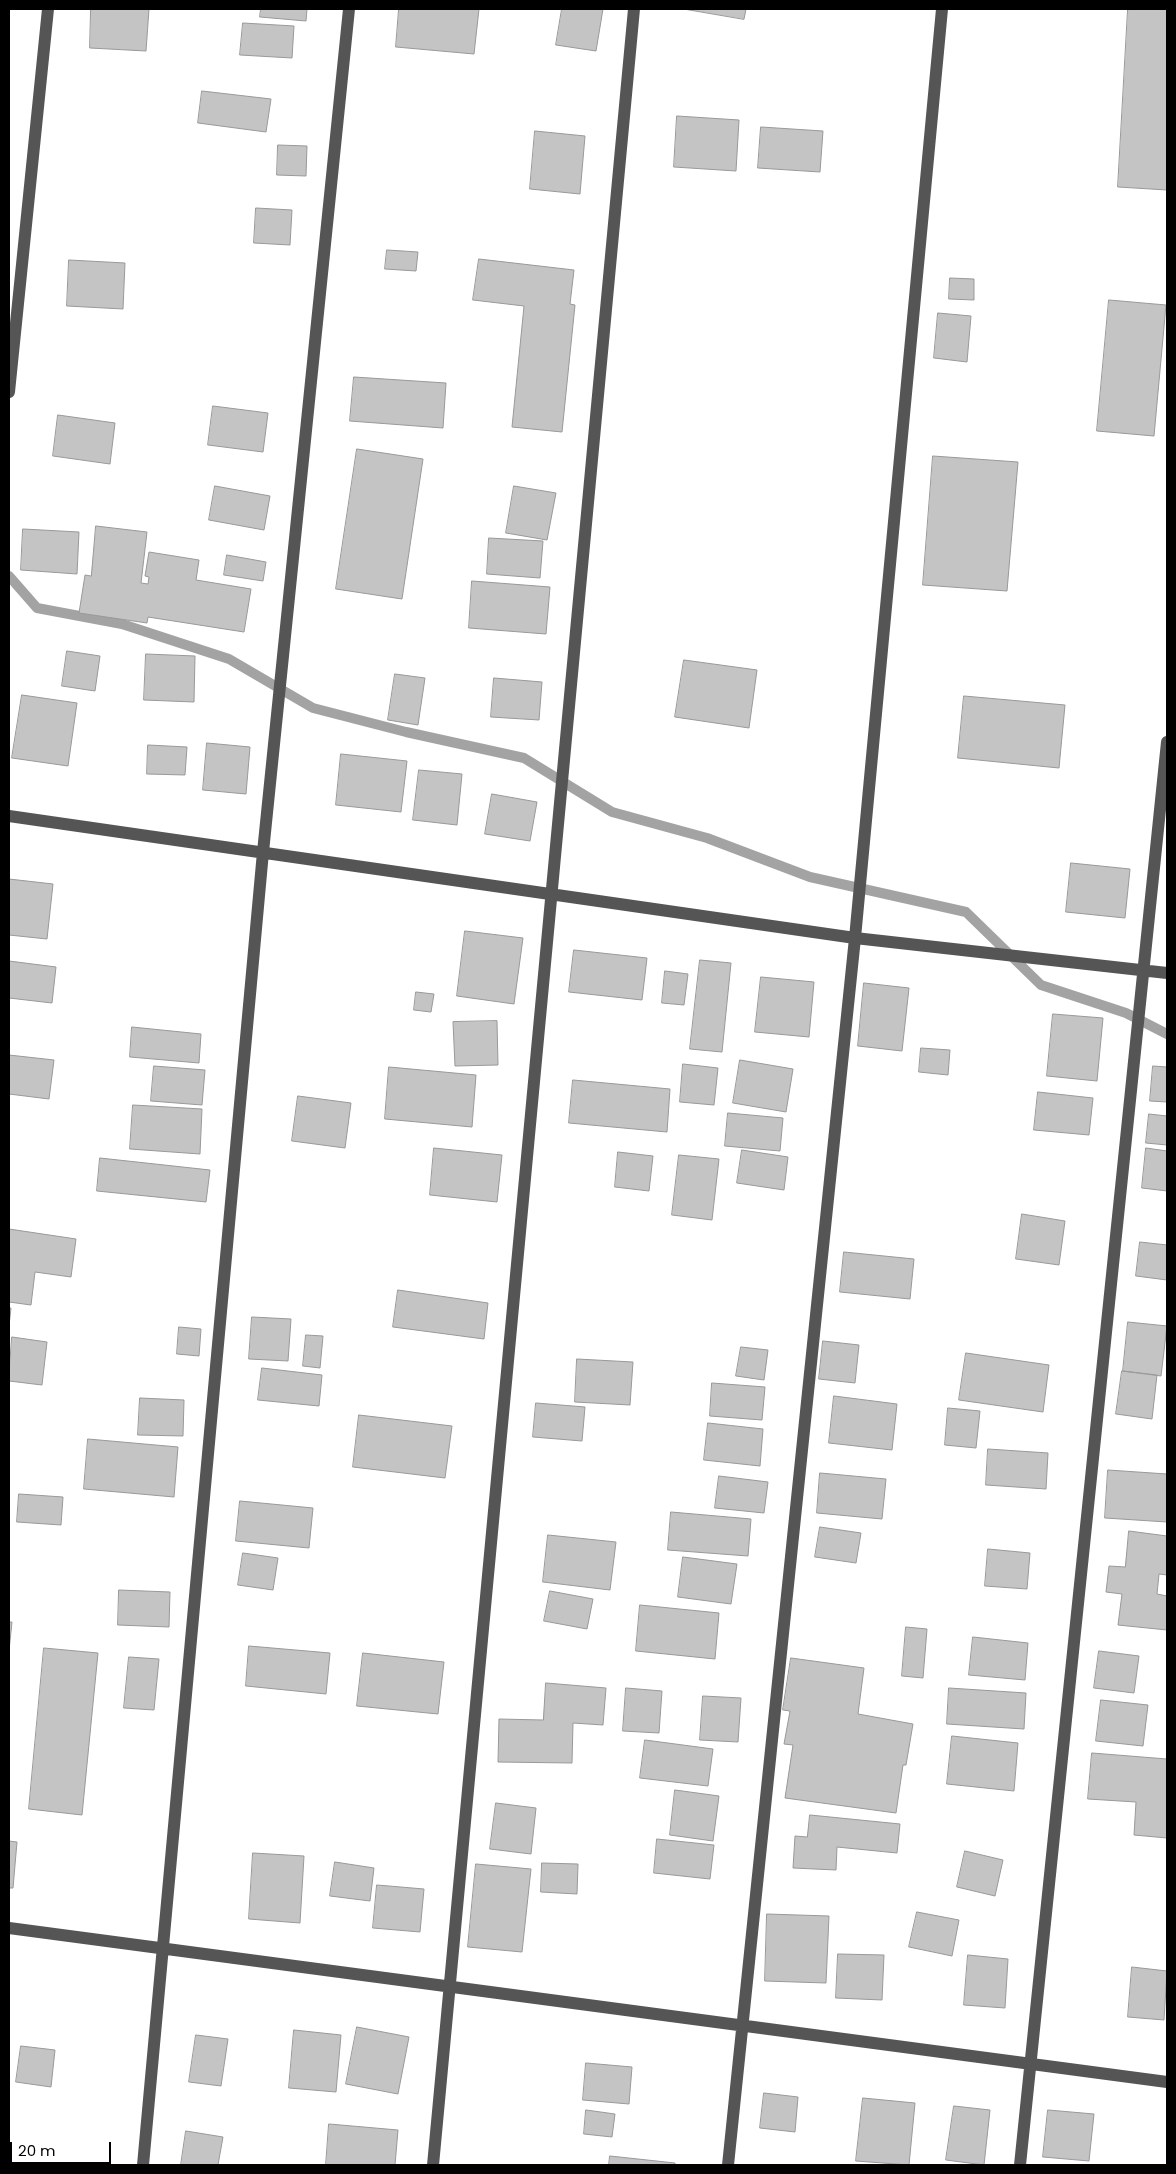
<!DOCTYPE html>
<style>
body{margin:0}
#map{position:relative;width:1176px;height:2174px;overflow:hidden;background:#fff;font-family:Poppins,sans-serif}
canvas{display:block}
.frame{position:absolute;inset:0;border:10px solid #000;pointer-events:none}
.scale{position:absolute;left:10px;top:2142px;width:101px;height:22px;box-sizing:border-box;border:2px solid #000;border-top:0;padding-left:6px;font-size:15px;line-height:18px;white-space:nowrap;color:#000;-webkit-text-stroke:4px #fff;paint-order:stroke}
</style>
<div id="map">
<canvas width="1176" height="2174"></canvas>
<div class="frame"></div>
<div class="scale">20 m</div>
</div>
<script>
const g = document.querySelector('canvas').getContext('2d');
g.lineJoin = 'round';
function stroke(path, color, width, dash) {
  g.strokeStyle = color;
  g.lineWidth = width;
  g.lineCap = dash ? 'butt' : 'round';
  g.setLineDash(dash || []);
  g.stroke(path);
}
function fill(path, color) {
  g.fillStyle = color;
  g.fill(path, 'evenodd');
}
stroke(new Path2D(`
 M 9,576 L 37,608 L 122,624 L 229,659 L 313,708 L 406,732 L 524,758 L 612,812 L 707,838 L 810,877 L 966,912 L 1041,985 L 1126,1013 L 1167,1034`), '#a3a3a3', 10);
const building = new Path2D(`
 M 91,9 L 149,9 L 146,51 L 90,48 Z
 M 261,9 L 307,9 L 306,21 L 260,17 Z
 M 399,9 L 479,9 L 474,54 L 396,47 Z
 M 562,9 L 603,9 L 596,51 L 556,45 Z
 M 684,9 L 746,9 L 744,19 Z
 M 1128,9 L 1167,9 L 1167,190 L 1118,187 Z
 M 243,23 L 294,26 L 292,58 L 240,55 Z
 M 202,91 L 271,99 L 266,132 L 198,123 Z
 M 677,116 L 739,120 L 736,171 L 674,167 Z
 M 761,127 L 823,131 L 820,172 L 758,168 Z
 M 535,131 L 585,136 L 580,194 L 530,189 Z
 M 278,145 L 307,146 L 306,176 L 277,175 Z
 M 256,208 L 292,210 L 290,245 L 254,243 Z
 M 387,250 L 418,252 L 416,271 L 385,269 Z
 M 479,259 L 574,270 L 570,304 L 575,305 L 562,432 L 512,427 L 524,306 L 473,300 Z
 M 69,260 L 125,263 L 123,309 L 67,306 Z
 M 950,278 L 974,279 L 974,300 L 949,299 Z
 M 1109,300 L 1166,305 L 1154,436 L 1097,431 Z
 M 938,313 L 971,316 L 967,362 L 934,358 Z
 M 354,377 L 446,383 L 443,428 L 350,421 Z
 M 213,406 L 268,413 L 263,452 L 208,445 Z
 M 58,415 L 115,423 L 110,464 L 53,456 Z
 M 357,449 L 423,459 L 402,599 L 336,589 Z
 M 933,456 L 1018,462 L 1007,591 L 923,585 Z
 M 215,486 L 270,496 L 264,530 L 209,520 Z
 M 514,486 L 556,493 L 547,540 L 506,533 Z
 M 96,526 L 147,532 L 141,583 L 148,584 L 149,577 L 145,576 L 149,552 L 199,560 L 196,580 L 251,589 L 244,632 L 148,617 L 147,623 L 79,613 L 85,575 L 91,576 Z
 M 23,529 L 79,532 L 77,574 L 21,570 Z
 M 489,538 L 543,541 L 540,578 L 487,574 Z
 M 227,555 L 266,562 L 263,581 L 224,575 Z
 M 472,581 L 550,587 L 546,634 L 469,628 Z
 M 67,651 L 100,656 L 95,691 L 62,686 Z
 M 146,654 L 195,656 L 194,702 L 144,700 Z
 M 684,660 L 757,670 L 749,728 L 675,717 Z
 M 395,674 L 425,678 L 418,725 L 388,720 Z
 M 494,678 L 542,682 L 539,720 L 491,717 Z
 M 22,695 L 77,703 L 68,766 L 12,758 Z
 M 964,696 L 1065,705 L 1059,768 L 958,758 Z
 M 207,743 L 250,747 L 246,794 L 203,790 Z
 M 148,745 L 187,747 L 185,775 L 147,774 Z
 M 341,754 L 407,761 L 401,812 L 336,805 Z
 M 419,770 L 462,774 L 457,825 L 413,820 Z
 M 492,794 L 537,802 L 530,841 L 485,834 Z
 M 1071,863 L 1130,869 L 1125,918 L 1066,912 Z
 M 9,879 L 53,884 L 47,939 L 9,935 Z
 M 465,931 L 523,938 L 514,1004 L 457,996 Z
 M 574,950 L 647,958 L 642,1000 L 569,992 Z
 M 700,960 L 731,963 L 722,1052 L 690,1049 Z
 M 9,961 L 56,967 L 52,1003 L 9,998 Z
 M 665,971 L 688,974 L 684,1005 L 662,1003 Z
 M 761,977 L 814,982 L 809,1037 L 755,1032 Z
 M 864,983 L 909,988 L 902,1051 L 858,1046 Z
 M 416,992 L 434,994 L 431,1012 L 414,1010 Z
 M 1053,1014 L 1103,1018 L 1097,1081 L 1047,1076 Z
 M 497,1021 L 498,1065 L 455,1066 L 453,1022 Z
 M 132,1027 L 201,1034 L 199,1063 L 130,1057 Z
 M 921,1048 L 950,1050 L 948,1075 L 919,1072 Z
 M 9,1055 L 54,1060 L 49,1099 L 9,1094 Z
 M 740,1060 L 793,1069 L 786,1112 L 733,1103 Z
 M 683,1064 L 718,1068 L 714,1105 L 680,1102 Z
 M 154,1066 L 205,1070 L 202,1105 L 151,1101 Z
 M 1153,1066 L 1167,1067 L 1167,1102 L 1150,1101 Z
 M 389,1067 L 476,1075 L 472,1127 L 385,1119 Z
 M 573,1080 L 670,1089 L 667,1132 L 569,1123 Z
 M 1038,1092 L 1093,1098 L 1089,1135 L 1034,1130 Z
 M 298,1096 L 351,1103 L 345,1148 L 292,1141 Z
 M 133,1105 L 202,1109 L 200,1154 L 130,1149 Z
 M 728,1113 L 783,1118 L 780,1151 L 725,1146 Z
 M 1149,1114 L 1167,1116 L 1167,1145 L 1146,1143 Z
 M 434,1148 L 502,1155 L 497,1202 L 430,1195 Z
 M 1146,1148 L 1167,1151 L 1167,1191 L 1142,1188 Z
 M 742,1150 L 788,1157 L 784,1190 L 737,1183 Z
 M 618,1152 L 653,1156 L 649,1191 L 615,1187 Z
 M 679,1155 L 719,1159 L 712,1220 L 672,1215 Z
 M 100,1158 L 210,1170 L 206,1202 L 97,1191 Z
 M 1022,1214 L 1065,1221 L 1059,1265 L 1016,1259 Z
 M 9,1229 L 76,1239 L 71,1277 L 35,1272 L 31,1305 L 9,1302 Z
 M 1140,1242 L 1167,1245 L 1167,1280 L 1136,1276 Z
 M 844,1252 L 914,1259 L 910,1299 L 840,1292 Z
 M 398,1290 L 488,1303 L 484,1339 L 393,1327 Z
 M 9,1308 L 11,1308 L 9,1326 Z
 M 252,1317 L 291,1319 L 288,1361 L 249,1359 Z
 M 1128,1322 L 1167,1326 L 1161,1376 L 1123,1371 Z
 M 179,1327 L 201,1329 L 199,1356 L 177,1354 Z
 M 306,1335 L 323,1336 L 320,1368 L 303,1366 Z
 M 12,1337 L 47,1342 L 42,1385 L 9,1381 Z
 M 823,1341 L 859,1345 L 855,1383 L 819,1379 Z
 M 741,1347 L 768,1350 L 764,1380 L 736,1376 Z
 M 966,1353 L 1049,1365 L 1043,1412 L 959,1400 Z
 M 577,1359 L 633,1362 L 630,1405 L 575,1402 Z
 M 262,1368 L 322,1375 L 319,1406 L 258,1400 Z
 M 1122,1371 L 1157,1375 L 1152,1419 L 1116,1414 Z
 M 712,1383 L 765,1387 L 762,1420 L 710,1416 Z
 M 834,1396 L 897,1404 L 892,1450 L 829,1443 Z
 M 140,1398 L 184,1400 L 183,1436 L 138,1435 Z
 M 536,1403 L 585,1407 L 582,1441 L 533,1437 Z
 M 948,1408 L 980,1411 L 976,1448 L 945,1445 Z
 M 359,1415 L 452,1426 L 445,1478 L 353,1467 Z
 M 708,1423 L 763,1429 L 760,1466 L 704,1460 Z
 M 88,1439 L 178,1447 L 174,1497 L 84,1489 Z
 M 988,1449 L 1048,1453 L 1046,1489 L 986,1485 Z
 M 1108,1470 L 1167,1474 L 1167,1522 L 1105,1518 Z
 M 820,1473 L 886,1479 L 882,1519 L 817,1513 Z
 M 719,1476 L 768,1482 L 764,1513 L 715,1508 Z
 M 19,1494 L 63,1497 L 61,1525 L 17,1522 Z
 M 240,1501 L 313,1508 L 309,1548 L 236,1541 Z
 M 671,1512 L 751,1519 L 748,1556 L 668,1550 Z
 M 820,1527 L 861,1533 L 856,1563 L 815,1557 Z
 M 1129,1531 L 1167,1536 L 1167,1575 L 1159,1574 L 1157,1594 L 1167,1596 L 1167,1630 L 1118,1625 L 1122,1594 L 1106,1592 L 1109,1566 L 1125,1567 Z
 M 548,1535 L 616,1542 L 610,1590 L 543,1582 Z
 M 988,1549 L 1030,1553 L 1027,1589 L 985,1586 Z
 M 243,1553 L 278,1558 L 273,1590 L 238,1585 Z
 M 683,1557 L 737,1564 L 731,1604 L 678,1597 Z
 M 119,1590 L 170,1592 L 169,1627 L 118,1625 Z
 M 550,1591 L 593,1599 L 587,1629 L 544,1621 Z
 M 640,1605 L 719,1613 L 715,1659 L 636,1651 Z
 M 9,1622 L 12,1622 L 9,1651 Z
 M 906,1627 L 927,1629 L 923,1678 L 902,1676 Z
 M 973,1637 L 1028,1643 L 1025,1680 L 969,1675 Z
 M 249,1646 L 330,1653 L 326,1694 L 246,1686 Z
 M 44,1648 L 98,1653 L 82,1815 L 29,1809 Z
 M 1099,1651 L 1139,1656 L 1134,1693 L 1094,1688 Z
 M 363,1653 L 444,1662 L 438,1714 L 357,1706 Z
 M 129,1657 L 159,1659 L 154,1710 L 124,1708 Z
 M 791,1658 L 864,1668 L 858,1714 L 913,1724 L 906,1765 L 903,1765 L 896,1813 L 785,1798 L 793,1745 L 784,1744 L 790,1711 L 783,1710 Z
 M 546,1683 L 606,1688 L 603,1725 L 573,1723 L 572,1763 L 498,1762 L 499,1719 L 543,1720 Z
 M 626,1688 L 662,1691 L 659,1733 L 623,1731 Z
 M 949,1688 L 1026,1693 L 1024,1729 L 947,1724 Z
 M 703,1696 L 741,1698 L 738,1742 L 700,1740 Z
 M 1101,1700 L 1148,1705 L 1143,1746 L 1096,1741 Z
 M 952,1736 L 1018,1743 L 1014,1791 L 947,1784 Z
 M 645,1740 L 713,1749 L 708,1786 L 640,1778 Z
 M 1092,1753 L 1167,1759 L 1167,1838 L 1134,1835 L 1136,1802 L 1088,1799 Z
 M 675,1790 L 719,1796 L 713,1841 L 670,1835 Z
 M 496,1803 L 536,1808 L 531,1854 L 490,1849 Z
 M 810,1815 L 900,1824 L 897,1853 L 837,1847 L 836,1870 L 793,1868 L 795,1836 L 807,1837 Z
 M 657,1839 L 714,1845 L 710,1879 L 654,1873 Z
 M 9,1841 L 17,1842 L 13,1888 L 9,1888 Z
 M 965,1851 L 1003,1860 L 995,1896 L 957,1887 Z
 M 253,1853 L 304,1856 L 300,1923 L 249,1919 Z
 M 335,1862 L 374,1868 L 370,1901 L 330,1896 Z
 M 542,1863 L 578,1864 L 577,1894 L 541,1892 Z
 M 476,1864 L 531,1869 L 522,1952 L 468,1947 Z
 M 377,1885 L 424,1889 L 420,1932 L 373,1928 Z
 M 917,1912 L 959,1920 L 952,1956 L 909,1947 Z
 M 767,1914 L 829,1916 L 826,1983 L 765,1981 Z
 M 838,1954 L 884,1955 L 882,2000 L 836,1998 Z
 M 968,1955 L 1008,1959 L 1005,2008 L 964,2005 Z
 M 1132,1967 L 1167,1971 L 1164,2020 L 1128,2017 Z
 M 357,2027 L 409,2037 L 398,2094 L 346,2084 Z
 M 294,2030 L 341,2035 L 336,2092 L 289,2088 Z
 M 196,2035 L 228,2039 L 221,2086 L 189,2082 Z
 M 21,2046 L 55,2050 L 51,2087 L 16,2082 Z
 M 586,2063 L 632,2067 L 629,2104 L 583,2100 Z
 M 764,2093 L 798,2097 L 795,2132 L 760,2128 Z
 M 863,2098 L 915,2103 L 909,2165 L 856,2161 Z
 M 954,2106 L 990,2110 L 984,2165 L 946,2160 Z
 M 586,2110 L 615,2114 L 612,2137 L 584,2134 Z
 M 1048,2110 L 1094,2114 L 1089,2161 L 1043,2157 Z
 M 329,2124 L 398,2130 L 395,2165 L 326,2165 Z
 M 186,2131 L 223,2137 L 218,2165 L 181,2165 Z
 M 610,2156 L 675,2163 L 675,2165 L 609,2165 Z`);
fill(building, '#c4c4c4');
stroke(building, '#999', 1);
stroke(new Path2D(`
 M 9,392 L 48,9
 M 9,816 L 855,938 L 1167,973
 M 9,1928 L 1167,2082
 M 143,2165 L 263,852 L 349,9
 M 433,2165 L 634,9
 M 728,2165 L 855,938 L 942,9
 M 1020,2165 L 1167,742`), '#555', 12);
</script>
